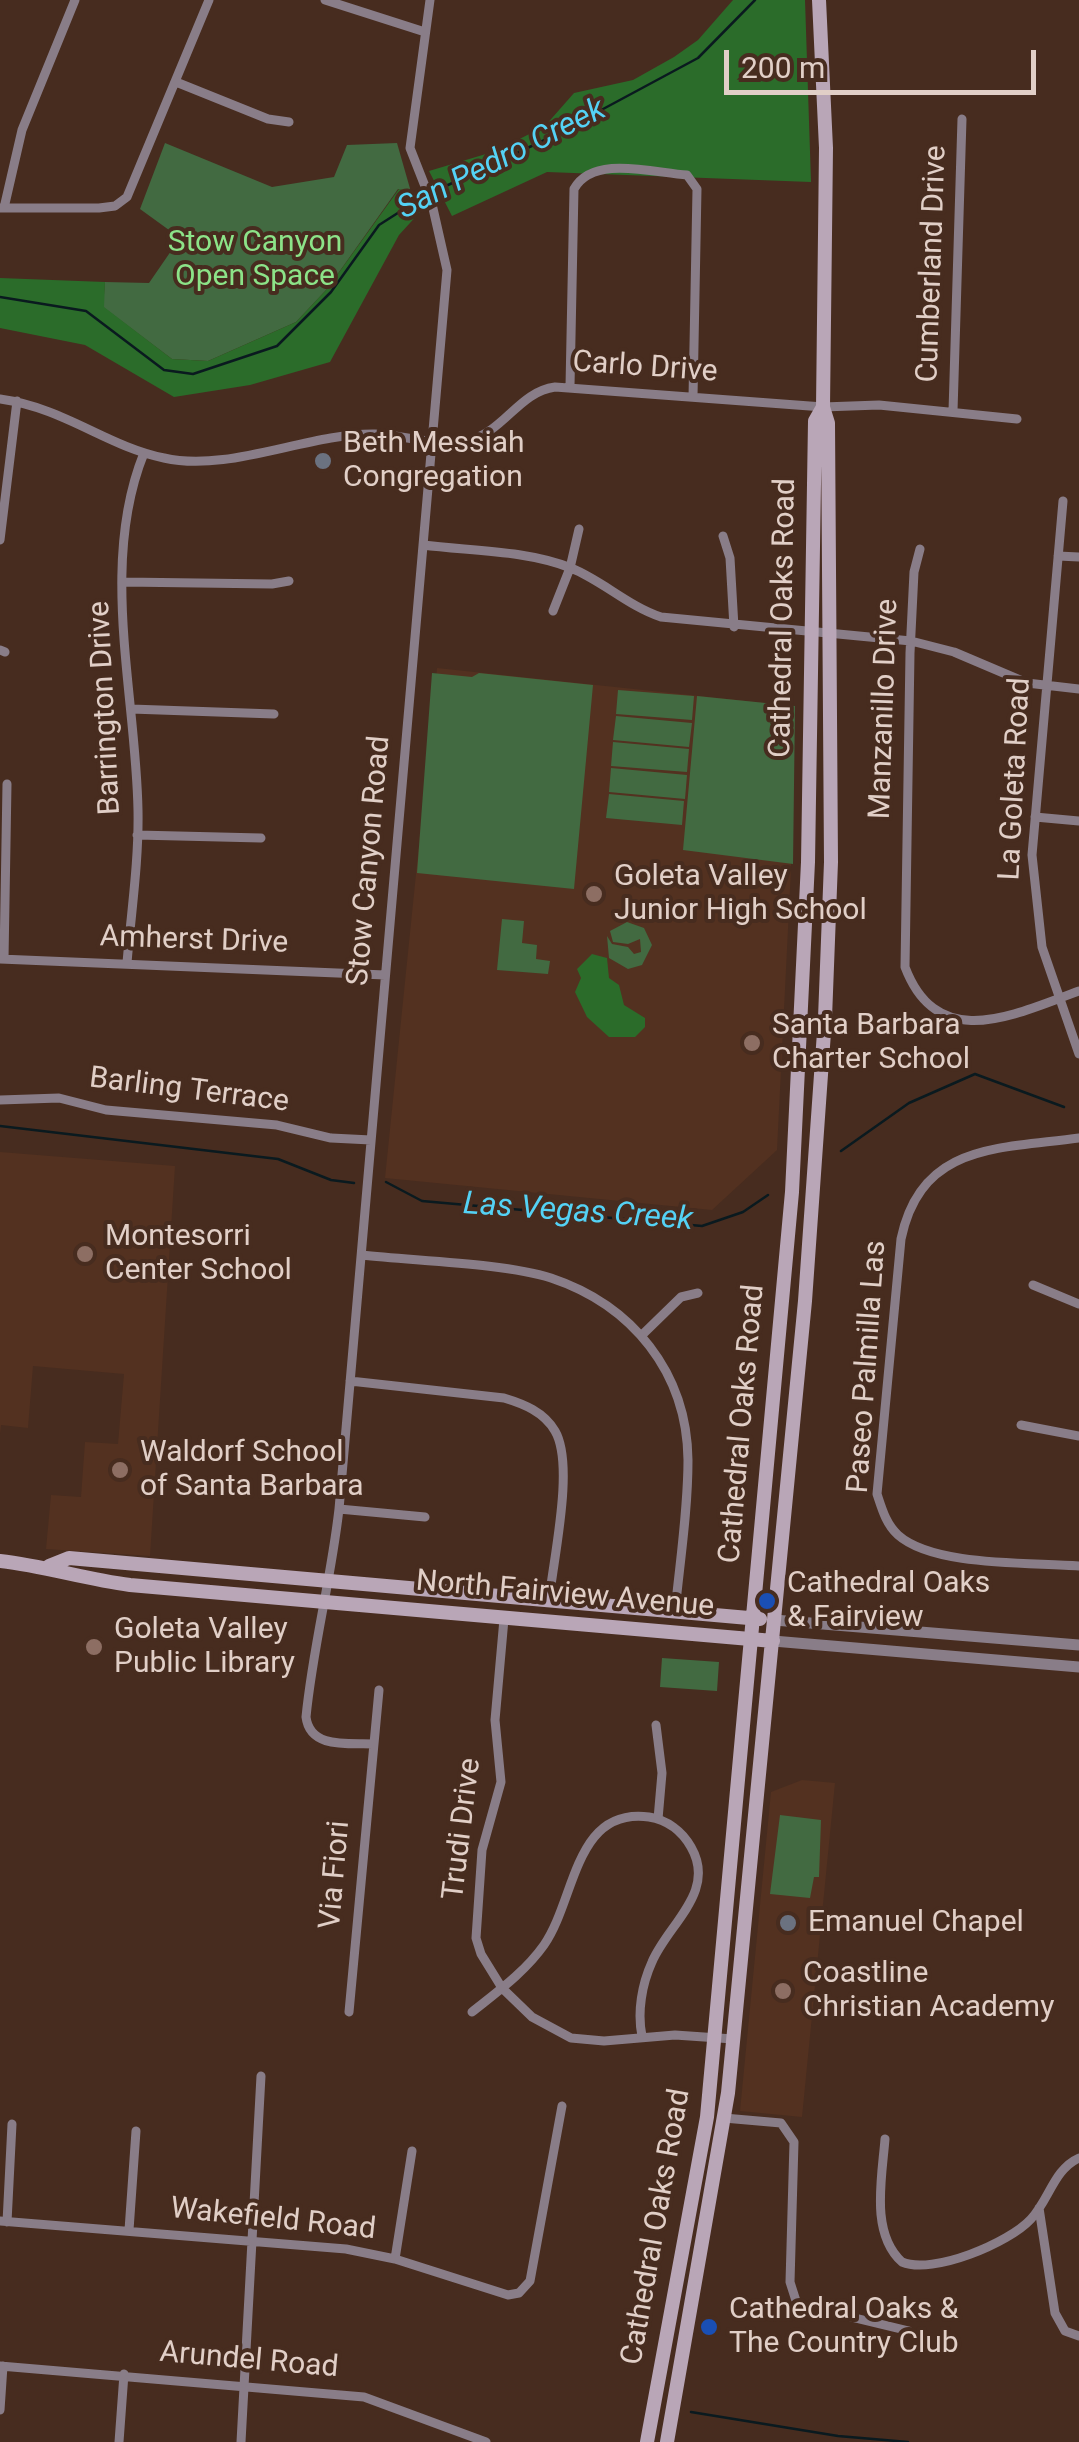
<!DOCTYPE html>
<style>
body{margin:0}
#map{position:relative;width:1079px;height:2442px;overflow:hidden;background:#472c1f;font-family:Roboto,sans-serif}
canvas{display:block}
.scale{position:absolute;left:724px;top:50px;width:312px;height:45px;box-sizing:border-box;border:5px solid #e1cfc7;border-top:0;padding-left:12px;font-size:30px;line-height:35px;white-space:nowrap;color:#e1cfc7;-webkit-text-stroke:8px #472c1f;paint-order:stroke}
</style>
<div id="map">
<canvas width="1079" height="2442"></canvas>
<div class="scale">200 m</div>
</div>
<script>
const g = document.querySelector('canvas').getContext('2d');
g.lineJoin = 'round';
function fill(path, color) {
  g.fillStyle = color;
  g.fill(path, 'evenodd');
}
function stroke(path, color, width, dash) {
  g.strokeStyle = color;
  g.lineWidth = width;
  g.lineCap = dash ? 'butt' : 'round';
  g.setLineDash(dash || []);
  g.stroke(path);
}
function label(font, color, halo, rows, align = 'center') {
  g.font = font + ' Roboto,sans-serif';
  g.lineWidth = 8;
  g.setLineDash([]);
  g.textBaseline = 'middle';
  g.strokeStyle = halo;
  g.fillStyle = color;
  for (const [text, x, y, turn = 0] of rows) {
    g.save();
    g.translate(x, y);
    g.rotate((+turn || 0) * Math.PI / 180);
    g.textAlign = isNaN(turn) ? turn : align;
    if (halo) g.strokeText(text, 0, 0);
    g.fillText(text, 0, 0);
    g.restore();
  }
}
fill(new Path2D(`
 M 437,668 L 793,706 L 791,869 L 777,1150 L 712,1210 L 385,1178 Z
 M 0,1152 L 175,1166 L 150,1556 L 46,1549 L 51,1495 L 81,1497 L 85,1442 L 118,1444 L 124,1374 L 33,1366 L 28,1428 L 1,1425 L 0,1434 Z
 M 802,1780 L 835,1783 L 802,2117 L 740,2111 L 771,1792 Z`), '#533120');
fill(new Path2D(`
 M 165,143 L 272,187 L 334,177 L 347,145 L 397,143 L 411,192 L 398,189 L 327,289 L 296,322 L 208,361 L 172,359 L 103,307 L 105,282 L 149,283 L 180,238 L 140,209 Z
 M 432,673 L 472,677 L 479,673 L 593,685 L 574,889 L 417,873 Z
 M 618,690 L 694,696 L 692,720 L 616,714 Z
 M 697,696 L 795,706 L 793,864 L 683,850 Z
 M 616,716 L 692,723 L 689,747 L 613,740 Z
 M 613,742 L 689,749 L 687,772 L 611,766 Z
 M 611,768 L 687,775 L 685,799 L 609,792 Z
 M 609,794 L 684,801 L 682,825 L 606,818 Z
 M 502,919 L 524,921 L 522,943 L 537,945 L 536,959 L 550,961 L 548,974 L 497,970 Z
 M 627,922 L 644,928 L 652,945 L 642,965 L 628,969 L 609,958 L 607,936 L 612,944 L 628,947 L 634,954 L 641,952 L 640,939 L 628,944 L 613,942 L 610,931 Z
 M 662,1658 L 719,1662 L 717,1691 L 660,1687 Z
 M 780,1815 L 821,1820 L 819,1877 L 814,1877 L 810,1898 L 770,1894 Z`), '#426a41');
fill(new Path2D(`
 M 733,0 L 805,0 L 811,182 L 547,172 L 452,216 L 429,171 L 496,151 L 545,126 L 574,93 L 633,80 L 674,57 L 698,40 Z
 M 399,189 L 411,192 L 420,212 L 399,235 L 330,362 L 250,385 L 174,397 L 85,345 L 0,328 L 0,278 L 105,282 L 104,307 L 172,359 L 208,361 L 296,322 L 327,289 Z
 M 592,954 L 607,958 L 609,978 L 619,985 L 624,1005 L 645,1018 L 645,1027 L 635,1037 L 609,1037 L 587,1017 L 575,992 L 581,978 L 577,969 Z`), '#2b6c2a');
stroke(new Path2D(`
 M 433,192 L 551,137 L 698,58 L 755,0
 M 0,297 L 86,311 L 164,370 L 193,374 L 277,346 L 331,292 L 379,225 L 426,195
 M 0,1126 L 278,1159 L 331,1180 L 354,1183
 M 841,1151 L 909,1103 L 975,1074 L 1064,1107
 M 386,1182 L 422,1201 L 702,1226 L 743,1212 L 768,1195
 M 691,2412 L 838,2436 L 908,2442`), '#0a1a1f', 2.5);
stroke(new Path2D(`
 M 325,0 L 425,32
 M 176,82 L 268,119 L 289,122
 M 0,208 L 99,208 L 115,206 L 127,197 L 209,0
 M 4,208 L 22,130 L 75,0
 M 570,386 L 574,189 C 593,154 654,173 687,175 L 697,189 L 693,397
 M 0,399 C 65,408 106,446 164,458 C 229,473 308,433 375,434 C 404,435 438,447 466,441 C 504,433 518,392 555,387 L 823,407 L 879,405 L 1017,419
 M 953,411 L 962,119
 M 1063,501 L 1032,855 L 1042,947 L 1079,1054
 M 723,536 L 730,558 L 734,627
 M 0,540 L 17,401
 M 423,545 C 470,551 526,550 571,568 C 603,581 628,606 661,617 L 911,641 L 954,652 L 1027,683 L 1079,689
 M 920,549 L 914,572 L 910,653 L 905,967 C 938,1054 1015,1014 1079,991
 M 1058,556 L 1079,557
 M 124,582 L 272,584 L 289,581
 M 553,611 L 570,568 L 579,529
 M 0,650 L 5,652
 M 131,709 L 274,714
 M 1035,817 L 1079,821
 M 137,835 L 261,838
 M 0,959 L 385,975
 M 4,959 L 7,784
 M 127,963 C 131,913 139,861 138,810 C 136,695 99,564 144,453
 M 0,1100 L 59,1098 L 106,1110 L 277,1125 L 331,1138 L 371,1140
 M 1079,1138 C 999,1149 921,1143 901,1239 L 877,1494 C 882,1509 886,1524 898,1535 C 934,1567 1031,1562 1079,1566
 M 362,1255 C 414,1261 504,1263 551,1278 C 632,1305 687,1372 688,1460 C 688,1510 680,1561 675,1612
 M 1033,1285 L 1079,1304
 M 642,1335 L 681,1297 L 698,1293
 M 350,1381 L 504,1398 C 524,1404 544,1412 555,1431 C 575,1465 553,1560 549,1601
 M 1021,1425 L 1079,1436
 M 339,1509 L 425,1517
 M 504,1619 L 495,1720 L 501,1782 L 482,1850 L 476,1938 L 481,1954 L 502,1988 L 532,2017 L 571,2038 L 604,2041 L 675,2035 L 733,2039
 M 656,1725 L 662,1773 L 658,1819
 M 373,1744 C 348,1743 310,1749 306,1717 C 313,1646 331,1580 339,1509 L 447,270 L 432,204 L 410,148 L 430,0
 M 349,2012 L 379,1690
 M 472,2012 C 497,1992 525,1972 544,1945 C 576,1899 574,1807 649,1817 C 667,1820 682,1831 691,1847 C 717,1892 668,1924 652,1962 C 642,1984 637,2012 642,2036
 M 724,2118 L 781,2123 L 794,2142 L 790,2282 L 797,2304 L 909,2331
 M 885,2139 C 882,2178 870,2233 902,2262 C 933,2275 1009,2243 1031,2219 C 1049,2200 1054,2169 1079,2158
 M 1039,2208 L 1055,2313 L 1065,2331 L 1079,2336
 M 0,2221 L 346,2249 L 395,2259 L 508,2295 L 519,2293 L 530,2281 L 562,2106
 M 7,2222 L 12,2124
 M 129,2230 L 136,2131
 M 395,2259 L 412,2151
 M 0,2366 L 364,2397 L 486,2442
 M 0,2410 L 3,2366
 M 119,2442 L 124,2374
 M 241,2442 L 261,2076`), '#897d88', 9);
stroke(new Path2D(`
 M 774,1620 L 1079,1645
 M 773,1641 L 1079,1667`), '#897d88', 11);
stroke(new Path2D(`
 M 0,1561 C 45,1566 84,1579 130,1585 L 773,1641
 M 49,1566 L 69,1558 L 760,1619
 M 647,2442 L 707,2117 L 792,1192 L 808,862 L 815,421 L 823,407
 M 667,2442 L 728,2093 L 805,1301 L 825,1018 L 831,862 L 828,423 L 823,407 L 826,148 L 819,0`), '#b9a6b7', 14);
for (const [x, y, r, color] of [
 [323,461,10,"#6b7280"],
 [594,894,10,"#8d6e63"],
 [752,1043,10,"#8d6e63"],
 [85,1254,10,"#8d6e63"],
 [120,1470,10,"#8d6e63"],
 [767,1601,10,"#1a4fb4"],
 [94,1647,10,"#8d6e63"],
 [788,1923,10,"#6b7280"],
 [783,1991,10,"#8d6e63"],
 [709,2327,10,"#1a4fb4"]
]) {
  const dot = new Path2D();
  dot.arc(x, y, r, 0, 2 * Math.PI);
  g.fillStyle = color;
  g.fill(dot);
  stroke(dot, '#472c1f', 4);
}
label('30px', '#8ce388', '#472c1f', [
 ["Stow Canyon",255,243],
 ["Open Space",255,277]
]);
label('30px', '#e1cfc7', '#472c1f', [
 ["Cumberland Drive",933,264,-88],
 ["Carlo Drive",645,368,4],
 ["Cathedral Oaks Road",784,618,-89],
 ["Barrington Drive",106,708,-93],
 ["Manzanillo Drive",885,709,-88],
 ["La Goleta Road",1016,779,-87],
 ["Stow Canyon Road",370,861,-85],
 ["Amherst Drive",194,941,2],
 ["Barling Terrace",189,1091,7],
 ["Paseo Palmilla Las",868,1367,-86],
 ["Cathedral Oaks Road",743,1424,-85],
 ["North Fairview Avenue",565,1595,5],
 ["Trudi Drive",463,1829,-83],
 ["Via Fiori",336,1875,-85],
 ["Wakefield Road",273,2220,6],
 ["Cathedral Oaks Road",657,2227,-80],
 ["Arundel Road",249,2361,5]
]);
label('30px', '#e1cfc7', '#472c1f', [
 ["Beth Messiah",343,444],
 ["Congregation",343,478],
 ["Goleta Valley",614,877],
 ["Junior High School",614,911],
 ["Santa Barbara",772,1026],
 ["Charter School",772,1060],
 ["Montesorri",105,1237],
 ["Center School",105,1271],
 ["Waldorf School",140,1453],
 ["of Santa Barbara",140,1487],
 ["Cathedral Oaks",787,1584],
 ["& Fairview",787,1618],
 ["Goleta Valley",114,1630],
 ["Public Library",114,1664],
 ["Emanuel Chapel",808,1923],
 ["Coastline",803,1974],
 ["Christian Academy",803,2008],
 ["Cathedral Oaks &",729,2310],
 ["The Country Club",729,2344]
], 'left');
label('italic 32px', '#54d2f5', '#472c1f', [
 ["San Pedro Creek",502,160,-27],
 ["Las Vegas Creek",578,1213,4]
]);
</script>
